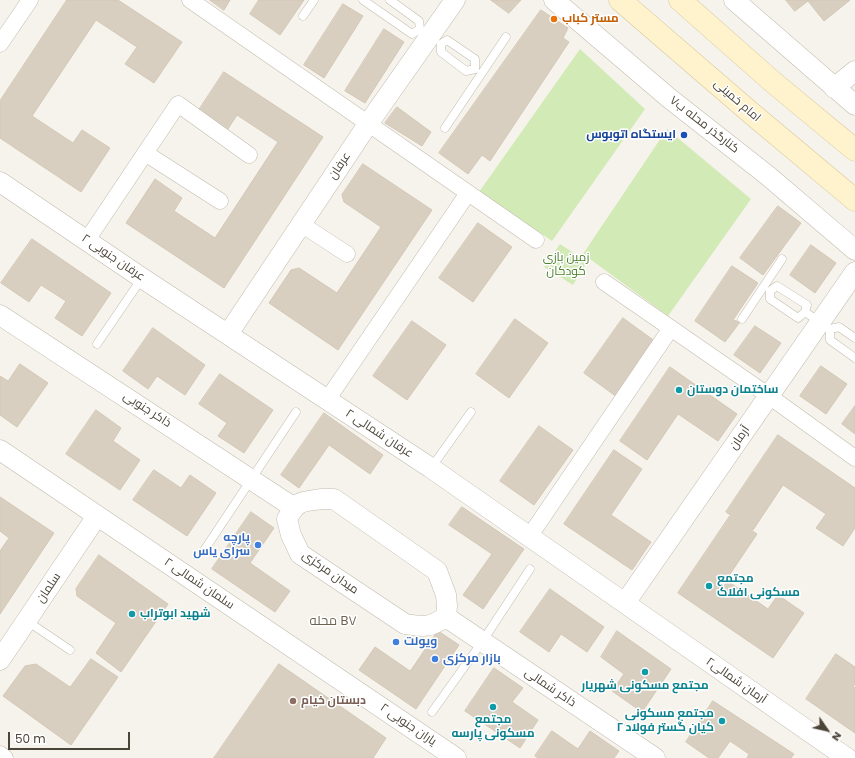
<!DOCTYPE html>
<meta charset="utf-8">
<style>
body{margin:0}
#map{position:relative;width:855px;height:758px;overflow:hidden;background:#f6f3ec;font-family:Poppins,sans-serif}
canvas{display:block}
.north{position:absolute;left:807px;top:710px;width:40px;height:40px;-webkit-text-stroke:3px #fff;paint-order:stroke;rotate:124deg;font-size:11px;font-weight:700;line-height:16px;text-align:center;color:#4b4439}
.north::after{content:'';display:block;margin:auto;width:14px;height:18px;background:#4b4439;clip-path:polygon(50% 0,100% 100%,50% 72%,0 100%)}
.scale{position:absolute;left:8px;top:732px;width:122px;height:18px;box-sizing:border-box;border:2px solid #4b4439;border-top:0;padding-left:5px;font-size:12px;line-height:14px;white-space:nowrap;color:#4b4439;-webkit-text-stroke:3px #fff;paint-order:stroke}
</style>
<div id="map">
<canvas width="855" height="758"></canvas>
<div class="north">N</div>
<div class="scale">50 m</div>
</div>
<script>
const g = document.querySelector('canvas').getContext('2d');
g.lineJoin = 'round';
function fill(path, color) {
  g.fillStyle = color;
  g.fill(path, 'evenodd');
}
function stroke(path, color, width, dash) {
  g.strokeStyle = color;
  g.lineWidth = width;
  g.lineCap = dash ? 'butt' : 'round';
  g.setLineDash(dash || []);
  g.stroke(path);
}
function label(font, color, halo, rows, align = 'center') {
  g.font = font + ' Poppins,Cairo,sans-serif';
  g.lineWidth = 3;
  g.setLineDash([]);
  g.textBaseline = 'middle';
  g.strokeStyle = halo;
  g.fillStyle = color;
  for (const [text, x, y, turn = 0] of rows) {
    g.save();
    g.translate(x, y);
    g.rotate((+turn || 0) * Math.PI / 180);
    g.textAlign = isNaN(turn) ? turn : align;
    if (halo) g.strokeText(text, 0, 0);
    g.fillText(text, 0, 0);
    g.restore();
  }
}
fill(new Path2D(`
 M 580,49 L 645,109 L 552,241 L 479,192 Z
 M 667,129 L 751,199 L 668,316 L 583,254 Z
 M 560,244 L 587,262 L 573,285 L 544,267 Z`), '#d2eab5');
const building = new Path2D(`
 M 67,0 L 118,0 L 182,42 L 154,83 L 125,64 L 137,47 L 96,20 L 32,116 L 73,143 L 82,130 L 110,148 L 81,192 L 0,138 L 0,101 Z
 M 210,0 L 230,0 L 224,10 Z
 M 259,0 L 304,0 L 280,35 L 250,14 Z
 M 491,0 L 521,0 L 509,13 Z
 M 786,0 L 850,0 L 824,21 L 808,1 L 795,11 Z
 M 343,4 L 363,16 L 324,78 L 304,65 Z
 M 541,10 L 568,28 L 563,38 L 569,42 L 490,161 L 482,155 L 468,174 L 439,153 Z
 M 384,29 L 404,42 L 365,103 L 345,91 Z
 M 224,72 L 323,137 L 224,288 L 126,223 L 155,179 L 182,198 L 174,211 L 215,238 L 278,142 L 237,115 L 226,132 L 197,113 Z
 M 397,107 L 431,132 L 422,146 L 385,123 Z
 M 363,164 L 432,210 L 338,350 L 269,303 L 291,270 L 299,268 L 337,293 L 381,227 L 344,202 L 342,195 Z
 M 778,206 L 801,223 L 763,275 L 740,258 Z
 M 478,223 L 512,247 L 473,302 L 439,278 Z
 M 32,239 L 111,293 L 82,336 L 55,318 L 66,301 L 41,285 L 29,302 L 1,283 Z
 M 811,245 L 836,263 L 815,293 L 790,275 Z
 M 732,266 L 758,283 L 733,320 L 740,322 L 725,342 L 695,321 Z
 M 623,318 L 656,342 L 617,397 L 584,373 Z
 M 515,319 L 548,343 L 509,398 L 476,374 Z
 M 412,321 L 446,345 L 407,400 L 373,376 Z
 M 755,326 L 781,343 L 760,373 L 734,355 Z
 M 153,328 L 205,365 L 185,395 L 157,376 L 148,389 L 123,371 Z
 M 20,364 L 48,383 L 17,427 L 0,415 L 0,376 L 8,381 Z
 M 821,366 L 847,384 L 826,414 L 800,396 Z
 M 670,367 L 737,414 L 718,441 L 678,414 L 647,460 L 620,441 Z
 M 220,374 L 273,410 L 244,453 L 218,436 L 227,423 L 199,404 Z
 M 855,406 L 855,434 L 842,424 Z
 M 96,410 L 121,428 L 113,441 L 140,460 L 120,490 L 66,454 Z
 M 324,413 L 383,455 L 370,474 L 329,445 L 299,488 L 281,475 Z
 M 539,426 L 573,450 L 534,505 L 500,481 Z
 M 778,435 L 855,488 L 855,528 L 843,546 L 816,528 L 826,514 L 783,485 L 753,530 L 726,512 Z
 M 614,450 L 642,469 L 611,515 L 651,542 L 632,570 L 564,524 Z
 M 154,470 L 181,488 L 190,475 L 216,493 L 187,536 L 133,500 Z
 M 0,497 L 54,533 L 0,614 L 0,551 L 9,538 L 0,531 Z
 M 462,507 L 524,549 L 483,609 L 463,595 L 492,554 L 449,525 Z
 M 251,512 L 274,528 L 250,563 L 290,591 L 275,612 L 212,569 Z
 M 730,516 L 757,534 L 726,580 L 768,609 L 778,595 L 804,613 L 773,658 L 678,593 Z
 M 99,555 L 168,604 L 121,672 L 96,653 L 116,623 L 77,596 L 76,589 Z
 M 550,589 L 604,627 L 587,652 L 561,634 L 549,652 L 520,632 Z
 M 438,631 L 459,645 L 416,709 L 359,670 L 375,647 L 410,671 Z
 M 617,631 L 671,669 L 642,712 L 612,691 L 624,674 L 601,657 Z
 M 836,654 L 855,667 L 855,684 L 853,686 L 855,688 L 855,733 L 806,699 Z
 M 91,659 L 118,677 L 71,745 L 3,696 L 25,666 L 36,664 L 70,687 Z
 M 279,664 L 386,738 L 373,758 L 214,758 Z
 M 494,668 L 523,688 L 512,702 L 538,720 L 520,748 L 465,711 Z
 M 713,701 L 794,754 L 791,758 L 747,758 L 749,754 L 730,741 L 718,758 L 709,758 L 686,742 Z
 M 552,731 L 578,749 L 590,731 L 619,751 L 614,758 L 538,758 L 535,756 Z`);
fill(building, '#d8cfc1');
stroke(building, '#d3c7b4', 1);
const service = new Path2D(`
 M 363,0 L 412,34 L 420,29
 M 390,0 L 419,21 L 420,29
 M 303,16 L 314,0
 M 441,44 L 447,40 L 475,59 L 475,69
 M 441,44 L 441,52 L 466,71 L 475,69
 M 445,128 L 506,37
 M 777,286 L 807,305 L 805,312 L 798,318 L 770,299 L 770,291 Z
 M 805,312 L 830,329 L 839,327 L 855,338
 M 742,319 L 782,259
 M 830,329 L 830,340 L 855,358
 M 97,344 L 142,278
 M 431,468 L 471,412
 M 205,549 L 296,412
 M 27,621 L 70,650
 M 432,712 L 482,642 L 530,569`);
const minor = new Path2D(`
 M 190,0 L 536,240
 M 0,44 L 30,0
 M 145,153 L 220,201
 M 301,224 L 347,254
 M 87,240 L 178,104 L 249,155
 M 604,282 L 769,396 L 855,458
 M 327,400 L 468,193
 M 529,537 L 671,328
 M 0,754 L 5,758`);
const tertiary = new Path2D(`
 M 554,0 L 669,98 L 767,175 L 855,250
 M 734,0 L 855,105
 M 834,88 L 855,71
 M 0,182 L 142,278 L 431,468 L 847,758
 M 0,315 L 293,507
 M 228,334 L 368,124 L 455,0
 M 0,450 L 456,758
 M 322,499 L 334,499 L 437,571 L 446,595 L 447,606 L 446,617 C 429,628 424,627 405,624 L 300,554 L 291,535 L 287,519 C 298,499 302,502 322,499 Z
 M 625,603 L 855,272
 M 446,617 L 655,758
 M 0,660 L 97,516`);
const secondary = new Path2D(`
 M 620,0 L 751,113 L 855,200
 M 680,0 L 774,83 L 855,150`);
stroke(service, '#c2bbae', 9);
stroke(minor, '#c2bbae', 17);
stroke(tertiary, '#c2bbae', 21);
stroke(secondary, '#d6c79b', 23);
stroke(service, '#fff', 8);
stroke(minor, '#fff', 16);
stroke(tertiary, '#fff', 20);
stroke(secondary, '#fff3cd', 22);
for (const [x, y, r, color] of [
 [554,19,4,"#e8710a"],
 [684,135,4,"#1a4fb4"],
 [679,390,4,"#0f9aa8"],
 [258,545,4,"#3f7fe0"],
 [709,586,4,"#0f9aa8"],
 [132,614,4,"#0f9aa8"],
 [396,642,4,"#3f7fe0"],
 [435,659,4,"#3f7fe0"],
 [645,672,4,"#0f9aa8"],
 [293,701,4,"#8d6e63"],
 [493,707,4,"#0f9aa8"],
 [722,721,4,"#0f9aa8"]
]) {
  const dot = new Path2D();
  dot.arc(x, y, r, 0, 2 * Math.PI);
  g.fillStyle = color;
  g.fill(dot);
  stroke(dot, '#fff', 1.5);
}
label('bold 12px', '#c56008', '#fff', [
 ["مستر کباب",562,19]
], 'left');
label('12px', '#4b4439', '#fff', [
 ["امام خمینی",737,101,41],
 ["کنارگذر محله ب۷",704,125,38],
 ["عرفان",340,166,-56],
 ["عرفان جنوبی ۲",113,258,34],
 ["ذاکر جنوبی",147,410,33],
 ["عرفان شمالی ۲",379,434,33],
 ["آرمان",740,438,-55],
 ["میدان مرکزی",330,573,35],
 ["سلمان شمالی ۲",199,584,34],
 ["سلمان",49,588,-56],
 ["آرمان شمالی۲",736,681,35],
 ["ذاکر شمالی",550,688,34],
 ["یاران جنوبی ۲",408,725,34]
]);
label('bold 12px', '#164399', '#fff', [
 ["ایستگاه اتوبوس",676,135]
], 'right');
label('12px', '#4a7f2a', '#fff', [
 ["زمین بازی",566,258],
 ["کودکان",566,272]
]);
label('bold 12px', '#0d838f', '#fff', [
 ["ساختمان دوستان",687,390],
 ["مجتمع",717,579],
 ["مسکونی افلاک",717,593],
 ["شهید ابوتراب",140,614],
 ["مجتمع مسکونی شهریار",645,686,"center"],
 ["مجتمع مسکونی",714,714,"right"],
 ["کیان گستر فولاد ۲",714,728,"right"],
 ["مجتمع",493,720,"center"],
 ["مسکونی پارسه",493,734,"center"]
], 'left');
label('bold 12px', '#366cbe', '#fff', [
 ["پارچه",250,538,"right"],
 ["سرای یاس",250,552,"right"],
 ["ویولت",404,642],
 ["بازار مرکزی",443,659]
], 'left');
label('bold 12px', '#785e54', '#fff', [
 ["دبستان خیام",301,701]
], 'left');
label('13px', '#6e6250', '#fff', [
 ["محله B۷",333,622]
]);
</script>
